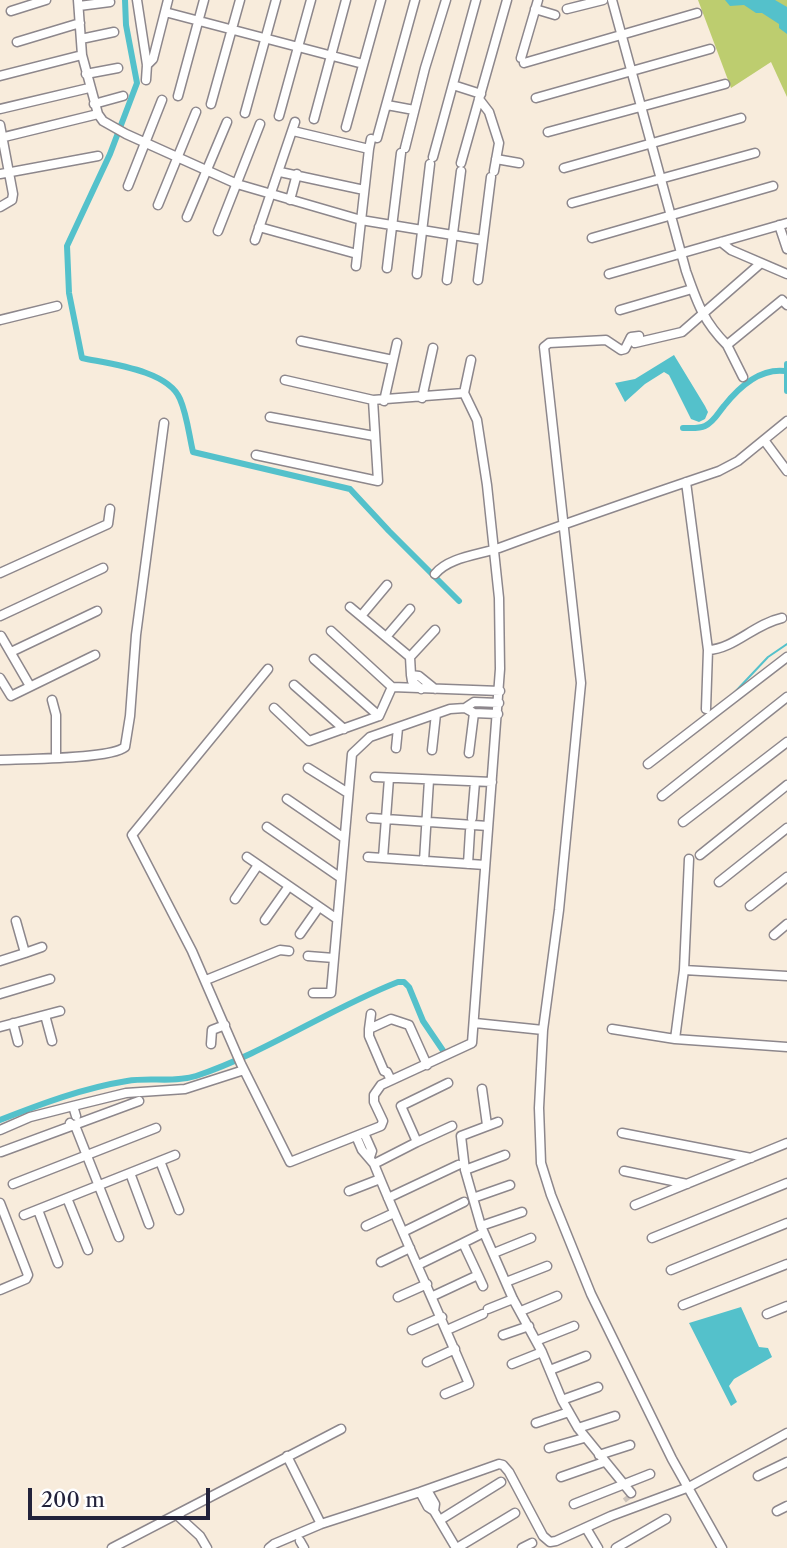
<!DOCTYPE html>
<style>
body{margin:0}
#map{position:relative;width:787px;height:1548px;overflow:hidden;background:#f8ecdc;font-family:"Libre Caslon Text",serif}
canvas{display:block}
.scale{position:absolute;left:28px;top:1488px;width:182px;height:32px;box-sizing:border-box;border:4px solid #22223b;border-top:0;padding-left:9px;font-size:21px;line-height:24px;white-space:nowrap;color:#22223b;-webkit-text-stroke:5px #fff;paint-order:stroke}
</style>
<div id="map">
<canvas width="787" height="1548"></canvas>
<div class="scale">200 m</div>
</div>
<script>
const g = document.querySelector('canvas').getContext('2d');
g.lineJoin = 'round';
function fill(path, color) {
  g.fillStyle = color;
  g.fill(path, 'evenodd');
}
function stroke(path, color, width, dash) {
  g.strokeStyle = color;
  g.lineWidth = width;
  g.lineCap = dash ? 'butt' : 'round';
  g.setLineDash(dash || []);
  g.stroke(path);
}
fill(new Path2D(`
 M 698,0 L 787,0 L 787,97 L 771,62 L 731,88 Z`), '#bdcd6f');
fill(new Path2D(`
 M 725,0 L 775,0 L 787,7 L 787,34 L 779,28 L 779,24 L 762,13 L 756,13 L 744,5 L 730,6 Z
 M 674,355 L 705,406 L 708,412 L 705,419 L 699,422 L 691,419 L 669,375 L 664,372 L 645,384 L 625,402 L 615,383 L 635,379 Z
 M 741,1307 L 759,1347 L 768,1348 L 772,1357 L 734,1379 L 729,1386 L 737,1402 L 731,1406 L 689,1323 Z`), '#54c1cb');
stroke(new Path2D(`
 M 734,693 L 768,657 L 787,644`), '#54c1cb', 2);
stroke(new Path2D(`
 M 125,0 L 126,25 L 137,83 L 110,154 L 67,246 L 69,293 L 82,358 C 110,364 168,370 180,399 C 187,415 189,435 193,452 L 350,489 L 389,531 L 459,601
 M 787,364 L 787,391
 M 683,428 C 690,428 699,429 705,426 C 714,422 718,413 724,406 C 739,387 760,368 785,371
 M 0,1120 C 41,1104 83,1088 127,1081 C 149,1077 174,1083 196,1076 C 265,1053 329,1009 398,982 L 404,982 L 409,987 L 423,1021 L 444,1052`), '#54c1cb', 6);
stroke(new Path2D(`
 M 626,1496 L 629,1500`), '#cdc4bc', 8, [8, 4]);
const minor = new Path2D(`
 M 78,0 L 82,55 L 98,114
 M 137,0 L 147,65 L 146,80
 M 612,0 L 686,271 C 697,302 703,321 727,345 L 782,300 L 787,305
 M 79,6 L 110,2
 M 535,9 L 555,15
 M 567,9 L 603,0
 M 11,11 L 46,0
 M 165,12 L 363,64
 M 81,39 L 114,32
 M 17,42 L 80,23
 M 521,58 L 538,0
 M 524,63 L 697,13
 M 147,65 L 153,59 L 168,0
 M 86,74 L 118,68
 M 0,76 L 82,55
 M 453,85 L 481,94
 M 178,96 L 204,0
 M 536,98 L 710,49
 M 479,99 L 489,112 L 499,143 L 494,171
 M 94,104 L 123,96
 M 211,104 L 240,0
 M 387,105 L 414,110
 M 0,109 L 89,88
 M 245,113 L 276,0
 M 279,116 L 311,0
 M 314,119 L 346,0
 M 0,125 L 13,194 L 12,200 L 0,207
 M 346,127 L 381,0
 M 293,131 L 369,149 L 356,266
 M 548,132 L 725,84
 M 0,138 L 98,114 L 103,121 L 126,134 L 237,184 L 361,220 L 483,240
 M 377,138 L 415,0
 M 405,148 L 425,68 L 446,0
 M 369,149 L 371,139
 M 433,157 L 476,0
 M 496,159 L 519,163
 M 461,163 L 507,0
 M 564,168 L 741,118
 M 280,172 L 364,190
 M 0,174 L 98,156
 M 128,186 L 162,100
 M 290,200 L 297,174
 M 572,203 L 755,153
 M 158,205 L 196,112
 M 187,217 L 227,122
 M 779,225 L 787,249
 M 259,227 L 357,254
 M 218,231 L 260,124
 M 592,238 L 773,186
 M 255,240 L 295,122
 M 721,242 L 731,250 L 787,274
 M 387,268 L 401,153
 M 417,274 L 430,164
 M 609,274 L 787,223
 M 447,280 L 461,171
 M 478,280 L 491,177
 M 620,310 L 692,289
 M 0,320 L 57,306
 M 639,336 L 631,337 L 625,349 L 621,350 L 606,340 L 549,343 L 544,347 L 581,683 L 559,910 L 543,1030 L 539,1108 L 541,1163 L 551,1195 L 591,1294 L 672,1459 L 722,1548
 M 301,341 L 393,360
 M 635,343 L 682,332 L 761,263
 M 727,345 L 743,377
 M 285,380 L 373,400
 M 464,393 L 471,360
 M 422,398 L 433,348
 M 384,401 L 397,343
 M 270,417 L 374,436
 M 764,440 L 787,471
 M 256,455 L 378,481 L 373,400 L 464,393 L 477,420 L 487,485 L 499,598 L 500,669 L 472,1043 L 381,1085 L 374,1095 L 374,1102 L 383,1121 L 381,1126 L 290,1162 L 241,1064 L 192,951 L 132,835 L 268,669
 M 686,482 L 708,650 L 706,709
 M 0,573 L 108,524 L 110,509
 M 435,574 C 449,557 479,555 499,548 C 572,521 645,496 719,471 L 738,461 L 787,421
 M 350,607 L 410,657 L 411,675
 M 0,616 L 103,568
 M 361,616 L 387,585
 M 331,631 L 392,687 L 500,691
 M 1,636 L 30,686
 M 386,637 L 410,609
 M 708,650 C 734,649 754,624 782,618
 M 11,652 L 97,611
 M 410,657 L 435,630
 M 314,659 L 379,716
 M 0,678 L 11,696 L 95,655
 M 294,685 L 344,729
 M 421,689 L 412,681 L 411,675 L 419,676 L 435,689
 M 52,700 L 56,715 L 56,757
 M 274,708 L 309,741 L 379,716 L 392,687
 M 498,714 L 474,713 L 465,708 L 474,702 L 499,703
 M 396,748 L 398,728
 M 432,750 L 436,714
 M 469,753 L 474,713
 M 0,760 C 23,759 111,759 125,747 L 130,716 L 136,635 L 164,423
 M 648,764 L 787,657
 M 308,768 L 348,793
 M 375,777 L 492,782
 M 662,796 L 787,697
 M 287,799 L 344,838
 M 371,818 L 488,826
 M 472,818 L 475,782
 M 683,822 L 787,742
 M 267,827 L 341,878
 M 700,855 L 787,785
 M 247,857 L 337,919
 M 368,857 L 485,865
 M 383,858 L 389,778
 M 424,861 L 429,780
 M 468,864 L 470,831
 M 719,882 L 787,828
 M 235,899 L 258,865
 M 750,906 L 787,877
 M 265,920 L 289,886
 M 300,934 L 319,907
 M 774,935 L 787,924
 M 25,953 L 42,947
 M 308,956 L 334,958
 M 0,961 L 25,953 L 16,921
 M 684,970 L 787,976
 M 206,980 L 280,950 L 289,951
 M 313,993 L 331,993 L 352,754 L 370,737 L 450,709 L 465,708
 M 0,994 L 50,979
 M 45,1015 L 52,1041
 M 13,1023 L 18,1042
 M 475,1023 L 543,1030
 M 0,1027 L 60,1011
 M 369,1029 L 371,1014
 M 612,1029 L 675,1039 L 787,1047
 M 675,1039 L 684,970 L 689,859
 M 211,1044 L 212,1030 L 225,1025
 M 391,1080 L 387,1072 L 384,1071 L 369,1036 L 369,1029 L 391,1019 L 409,1025 L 427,1065
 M 482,1089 L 487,1125
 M 73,1106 L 76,1116
 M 498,1122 L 461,1136 L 465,1170 L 481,1226 L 513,1299 L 542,1352 L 562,1400 L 578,1428 L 631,1493
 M 70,1123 L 76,1128 L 119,1237
 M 0,1130 L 30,1117 L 73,1106 L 126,1093 L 185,1089 L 244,1070
 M 364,1133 L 372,1151 L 370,1157
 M 622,1133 L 751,1158
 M 356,1136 L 362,1150 L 374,1164
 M 417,1142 L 452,1126
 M 1,1152 L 139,1101
 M 160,1161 L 179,1210
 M 465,1170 L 505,1155
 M 624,1171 L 687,1184
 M 130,1173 L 149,1224
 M 13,1184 L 156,1128
 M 349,1191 L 380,1179
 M 67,1198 L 88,1250
 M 388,1198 L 458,1165
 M 473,1198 L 510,1185
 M 0,1203 L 28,1275 L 26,1279 L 0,1290
 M 635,1205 L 787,1143
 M 38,1210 L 58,1263
 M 24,1215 L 175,1155
 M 366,1226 L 394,1213
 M 481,1226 L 522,1212
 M 403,1232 L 464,1202
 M 652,1238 L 787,1183
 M 463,1243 L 479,1235
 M 494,1253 L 531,1238
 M 381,1262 L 410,1248
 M 418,1265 L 463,1243 L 478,1275 L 433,1296
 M 671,1270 L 787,1223
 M 478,1275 L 483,1286
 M 506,1282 L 547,1266
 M 398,1297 L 427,1284
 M 683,1305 L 787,1264
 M 488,1309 L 513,1299
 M 521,1311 L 557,1296
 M 767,1314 L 787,1306
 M 412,1330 L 442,1317
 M 447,1330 L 483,1314
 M 503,1335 L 529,1326
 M 536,1341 L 574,1326
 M 427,1362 L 455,1349
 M 512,1364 L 542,1352
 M 550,1370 L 586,1356
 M 445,1394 L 469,1384 C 438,1310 404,1238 374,1164 L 417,1142 L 401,1106 L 448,1083
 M 562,1400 L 598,1387
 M 536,1423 L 569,1412
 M 578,1428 L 615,1416
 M 549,1448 L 584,1438
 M 599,1455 L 630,1445
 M 287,1456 L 321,1524
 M 758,1476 L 787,1462
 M 561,1477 L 604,1462
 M 427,1490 L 435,1504 L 434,1511
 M 420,1492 L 428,1507 L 434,1511 L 456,1548
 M 574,1504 L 650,1474
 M 777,1511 L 787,1506
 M 177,1515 L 200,1536 L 207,1548
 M 440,1520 L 501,1482
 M 586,1528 L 598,1548
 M 300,1541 L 304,1548
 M 112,1548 L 341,1429
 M 269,1548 L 274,1544 L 321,1524 L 420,1492 L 499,1464 L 503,1465 L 509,1472 L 543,1536 L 550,1542 L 556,1541 L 611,1516 L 689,1487 L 787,1433
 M 457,1548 L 515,1513
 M 522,1548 L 532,1543
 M 616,1548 L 666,1519`);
stroke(minor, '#8d878c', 11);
stroke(minor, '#fff', 8);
</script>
